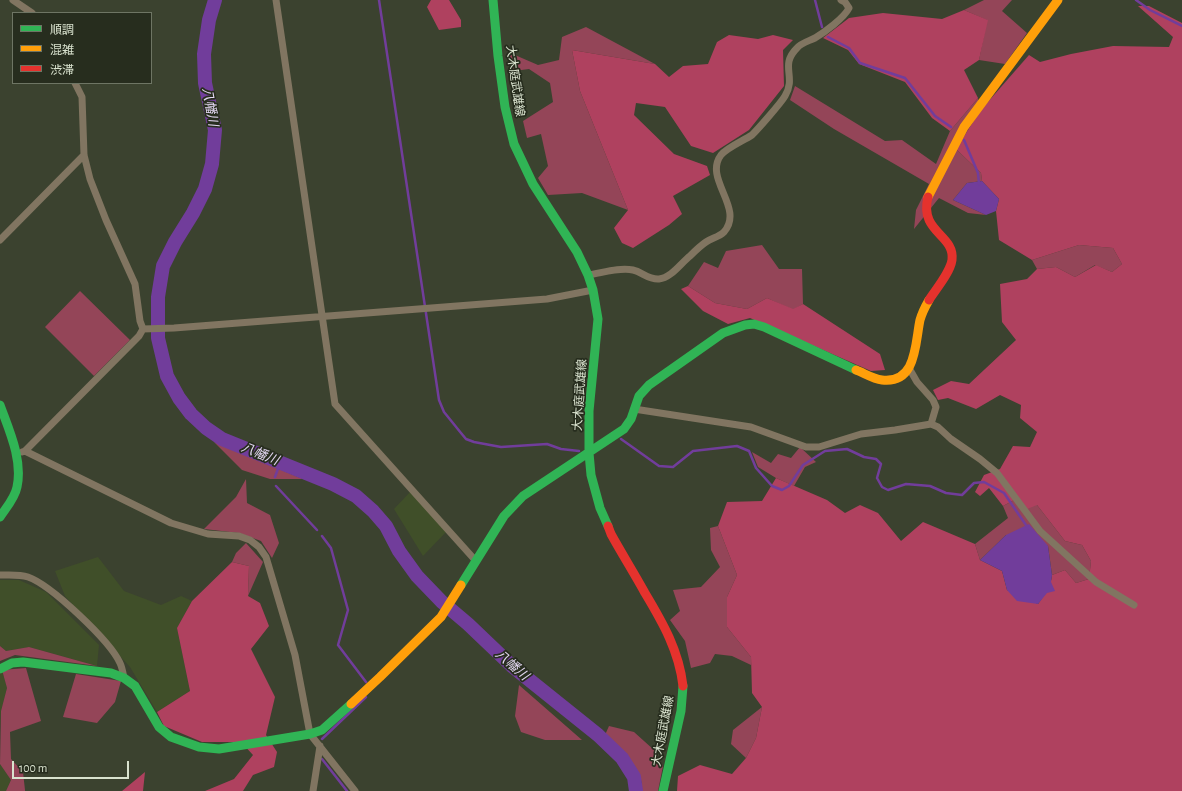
<!DOCTYPE html>
<meta charset="utf-8">
<style>
body{margin:0}
#map{position:relative;width:1182px;height:791px;overflow:hidden;background:#3b422f;font-family:"Alegreya Sans","Noto Sans JP",sans-serif}
canvas{display:block}
.legend{position:absolute;left:12px;top:12px;width:140px;height:72px;box-sizing:border-box;background:#272d1e;border:1px solid #6e7564;margin:0;padding:5px 7px;list-style:none;font-size:12px;color:#d9e2ce}
.legend li{display:flex;align-items:center;gap:8px;height:20px}
.legend b{width:20px;border:1px solid #6e7564}
.scale{position:absolute;left:12px;top:761px;width:117px;height:18px;box-sizing:border-box;border:2px solid #d9e2ce;border-top:0;padding-left:5px;font-size:12px;line-height:14px;white-space:nowrap;color:#d9e2ce;-webkit-text-stroke:3px #272d1e;paint-order:stroke}
</style>
<div id="map">
<canvas width="1182" height="791"></canvas>
<ul class="legend">
<li><b style="height:5px;background:#30b455"></b>順調</li>
<li><b style="height:5px;background:#ff9f0a"></b>混雑</li>
<li><b style="height:5px;background:#e5322d"></b>渋滞</li>
</ul>
<div class="scale">100 m</div>
</div>
<script>
const g = document.querySelector('canvas').getContext('2d');
g.lineJoin = 'round';
function fill(path, color) {
  g.fillStyle = color;
  g.fill(path, 'evenodd');
}
function stroke(path, color, width, dash) {
  g.strokeStyle = color;
  g.lineWidth = width;
  g.lineCap = dash ? 'butt' : 'round';
  g.setLineDash(dash || []);
  g.stroke(path);
}
function label(font, color, halo, rows, align = 'center') {
  g.font = font + ' "Alegreya Sans","Noto Sans JP",sans-serif';
  g.lineWidth = 3.5;
  g.setLineDash([]);
  g.textBaseline = 'middle';
  g.strokeStyle = halo;
  g.fillStyle = color;
  for (const [text, x, y, turn = 0] of rows) {
    g.save();
    g.translate(x, y);
    g.rotate((+turn || 0) * Math.PI / 180);
    g.textAlign = isNaN(turn) ? turn : align;
    if (halo) g.strokeText(text, 0, 0);
    g.fillText(text, 0, 0);
    g.restore();
  }
}
fill(new Path2D(`
 M 411,491 L 446,532 L 423,556 L 394,509 Z
 M 98,557 L 124,591 L 161,605 L 181,596 L 192,601 L 177,628 L 190,691 L 157,712 L 130,667 L 65,596 L 55,571 Z
 M 0,580 L 19,580 L 46,592 L 99,645 L 97,666 L 29,647 L 6,651 L 0,646 Z
 M 2,670 L 7,688 L 1,711 L 0,727 L 0,674 Z
 M 0,764 L 11,780 L 6,791 L 0,791 Z`), '#404f29');
fill(new Path2D(`
 M 984,0 L 1012,0 L 1002,11 L 1027,33 L 1005,64 L 979,60 L 987,20 L 964,10 Z
 M 586,27 L 655,64 L 572,50 L 580,91 L 628,210 L 582,193 L 548,195 L 538,178 L 548,166 L 541,134 L 527,138 L 523,121 L 553,102 L 550,83 L 529,69 L 514,71 L 508,52 L 538,65 L 559,60 L 562,37 Z
 M 795,86 L 885,141 L 902,140 L 936,164 L 950,131 L 978,98 L 980,111 L 956,149 L 981,173 L 982,181 L 967,183 L 953,200 L 986,215 L 968,213 L 939,198 L 914,229 L 916,210 L 929,184 L 834,129 L 790,100 Z
 M 762,245 L 779,269 L 802,269 L 803,304 L 793,310 L 767,298 L 747,309 L 715,303 L 688,286 L 704,262 L 718,268 L 726,251 Z
 M 1079,245 L 1113,248 L 1122,264 L 1112,272 L 1095,265 L 1075,277 L 1056,267 L 1037,269 L 1032,260 Z
 M 80,291 L 130,340 L 94,376 L 45,327 Z
 M 214,442 L 303,479 L 270,479 L 242,470 Z
 M 800,447 L 816,462 L 805,467 L 794,486 L 776,478 L 758,467 L 752,452 L 771,463 L 778,454 L 791,458 Z
 M 246,479 L 247,503 L 270,515 L 279,543 L 272,558 L 261,541 L 239,533 L 204,529 L 236,497 Z
 M 1018,498 L 1037,505 L 1065,541 L 1082,545 L 1091,561 L 1089,579 L 1076,583 L 1065,570 L 1052,575 L 1048,546 L 1006,535 L 980,560 L 975,544 L 1008,518 L 1003,506 Z
 M 718,526 L 737,575 L 727,597 L 727,627 L 751,657 L 751,665 L 732,656 L 715,654 L 710,663 L 691,668 L 685,641 L 670,620 L 680,611 L 673,590 L 701,587 L 720,567 L 711,550 L 710,528 Z
 M 246,543 L 263,562 L 248,596 L 249,566 L 232,562 L 236,553 Z
 M 0,646 L 6,651 L 29,647 L 97,666 L 15,655 L 0,661 Z
 M 26,668 L 41,721 L 10,732 L 11,759 L 23,772 L 25,790 L 25,791 L 6,791 L 11,780 L 0,764 L 1,711 L 7,688 L 2,670 Z
 M 76,674 L 121,681 L 115,702 L 97,723 L 63,717 Z
 M 519,685 L 582,740 L 545,740 L 521,732 L 515,716 Z
 M 762,707 L 756,738 L 746,758 L 731,744 L 733,730 Z
 M 609,726 L 634,732 L 654,750 L 663,766 L 658,791 L 642,791 C 644,768 620,749 605,735 Z`), '#944558');
fill(new Path2D(`
 M 431,0 L 449,0 L 461,20 L 461,27 L 439,30 L 427,7 Z
 M 1138,6 L 1149,6 L 1182,23 L 1182,791 L 677,791 L 678,776 L 700,765 L 732,774 L 746,758 L 756,738 L 762,707 L 752,693 L 751,657 L 727,627 L 727,597 L 737,575 L 718,526 L 727,502 L 762,501 L 776,478 L 827,500 L 845,513 L 860,505 L 878,513 L 901,541 L 923,522 L 975,544 L 980,560 L 1002,571 L 1007,590 L 1038,604 C 1045,594 1051,587 1052,575 L 1065,570 L 1076,583 L 1089,579 L 1091,561 L 1082,545 L 1065,541 L 1037,505 L 1027,509 L 1018,498 L 1003,506 L 989,488 L 980,496 L 975,492 L 984,475 L 1000,469 L 1013,446 L 1030,447 L 1037,432 L 1020,418 L 1021,405 L 1000,395 L 976,409 L 948,398 L 938,400 L 933,390 L 951,381 L 969,384 L 1016,340 L 1002,322 L 1000,284 L 1027,279 L 1037,269 L 1056,267 L 1075,277 L 1096,265 L 1112,272 L 1122,264 L 1113,248 L 1079,245 L 1032,260 L 999,240 L 996,211 L 999,199 L 982,181 L 981,173 L 956,149 L 980,111 L 1029,55 L 1040,62 L 1071,54 L 1113,46 L 1169,47 L 1173,37 Z
 M 964,10 L 988,20 L 979,60 L 964,70 L 978,98 L 950,131 L 932,118 L 905,82 L 859,64 L 848,50 L 823,38 L 849,18 L 883,13 L 942,19 Z
 M 729,35 L 758,39 L 773,35 L 793,40 L 783,50 L 784,86 L 749,130 L 713,153 L 691,146 L 665,107 L 636,103 L 634,115 L 674,154 L 707,166 L 710,175 L 673,196 L 682,214 L 669,225 L 633,248 L 622,243 L 614,228 L 628,210 L 580,91 L 572,50 L 655,64 L 669,77 L 683,66 L 708,64 L 717,42 Z
 M 688,286 L 715,303 L 747,309 L 767,298 L 793,309 L 803,304 L 880,354 L 885,370 L 871,371 L 750,318 L 728,324 L 703,311 L 681,289 Z
 M 232,562 L 249,566 L 248,596 L 260,603 L 269,626 L 251,649 L 275,697 L 266,735 L 277,752 L 274,767 L 253,775 L 243,791 L 205,791 L 234,779 L 253,755 L 241,742 L 202,742 L 164,726 L 157,712 L 190,691 L 177,628 L 192,601 Z
 M 145,772 L 143,791 L 122,791 Z`), '#af415f');
fill(new Path2D(`
 M 982,181 L 999,199 L 996,211 L 986,215 L 953,200 L 967,183 Z
 M 1029,524 L 1048,546 L 1052,575 L 1051,582 L 1055,591 L 1047,593 L 1038,604 L 1017,601 L 1007,590 L 1002,571 L 980,560 L 1006,535 Z`), '#713d9b');
stroke(new Path2D(`
 M 379,0 L 439,400 L 444,412 L 461,433 L 466,439 L 474,442 L 501,447 L 547,444 L 561,449 L 579,451
 M 815,0 L 822,27
 M 1136,0 L 1150,10 L 1182,26
 M 828,37 L 849,48 L 860,63 L 905,78 L 935,116 L 951,127
 M 964,140 L 978,173 L 979,184
 M 621,439 L 659,466 L 673,467 L 693,451 L 737,446 L 749,451 L 756,468 L 772,486 L 782,490 L 789,486 L 803,465 L 825,451 L 847,449 L 864,457 L 876,459 L 881,464 L 877,478 L 882,487 L 888,490 L 906,484 L 930,486 L 946,493 L 962,495 L 974,483 L 984,482 L 1004,493 L 1028,528
 M 275,477 L 280,463
 M 276,486 L 317,530
 M 322,536 L 331,548 L 348,610 L 338,645 L 366,682
 M 322,739 L 366,697
 M 322,759 L 347,791`), '#713d9b', 2.5);
stroke(new Path2D(`
 M 215,0 L 209,20 L 204,54 L 205,83 L 215,130 L 212,164 L 205,189 L 193,213 L 175,242 L 163,266 L 158,297 L 158,338 L 167,376 L 179,398 L 191,414 L 206,428 L 222,439 L 333,484 L 356,496 L 373,511 L 386,526 L 399,551 L 417,576 L 442,602 L 468,624 L 512,666 L 598,735 L 622,758 L 634,777 L 636,791`), '#713d9b', 14);
stroke(new Path2D(`
 M 13,0 L 32,13
 M 276,0 L 335,404 L 475,560
 M 75,83 L 82,97 L 84,155 L 90,179 L 106,220 L 135,284 L 140,321 L 143,329
 M 0,240 L 84,155
 M 588,275 C 602,273 619,267 633,270 C 642,272 649,280 659,279 C 671,278 681,263 690,256 C 695,251 700,246 706,242 C 712,238 719,237 724,232 C 745,208 703,179 721,155 C 728,147 743,141 752,135 C 758,129 781,103 785,96 C 797,76 779,66 797,48 C 801,43 809,41 815,38 C 825,32 844,18 849,8 L 845,2 L 841,0
 M 143,329 L 174,328 L 547,299 L 593,290
 M 909,368 L 917,382 L 933,400 L 936,407 L 931,424
 M 634,409 L 751,427 L 806,447 L 819,447 L 861,434 L 895,430 L 931,424 L 938,427 L 951,439 L 980,459 L 997,473 L 1040,531 L 1096,582 L 1134,605
 M 25,451 L 171,523 L 208,534 L 239,536 L 250,540 L 259,547 L 266,557 L 295,655 L 310,734 L 355,791
 M 22,452 L 25,451 L 139,336 L 143,329
 M 0,575 C 9,575 19,574 28,577 C 51,585 110,641 120,663 C 122,667 123,673 124,678
 M 313,791 L 320,746`), '#817561', 7);
stroke(new Path2D(`
 M 493,0 L 498,56 L 505,107 L 514,144 L 533,184 L 577,252 L 588,275 L 593,290 L 598,319 L 589,411 L 589,453 L 591,475 L 600,508 L 608,526
 M 0,405 C 9,430 23,460 17,487 C 15,498 6,508 0,517
 M 461,585 L 504,516 L 523,496 L 624,429 L 631,419 L 639,396 L 649,385 L 723,333 L 745,325 L 754,324 L 764,327 L 856,370
 M 0,669 L 12,663 L 23,662 L 111,673 L 124,678 L 135,686 L 159,727 L 171,737 L 199,747 L 219,749 L 310,734 L 322,730 L 351,704
 M 663,791 L 681,711 L 683,686`), '#30b455', 9);
stroke(new Path2D(`
 M 928,197 L 964,127 L 1058,0
 M 856,370 C 864,373 873,379 882,380 C 917,384 915,343 920,320 C 922,313 925,307 929,300
 M 351,704 L 380,677 L 441,617 L 461,585`), '#ff9f0a', 9);
stroke(new Path2D(`
 M 928,197 C 919,233 955,234 952,260 C 950,273 936,289 929,300
 M 608,526 L 611,534 C 622,554 634,573 645,593 C 663,623 679,651 683,686`), '#e5322d', 9);
label('12px', '#d9e2ce', '#272d1e', [
 ["大木庭武雄線",515,81,82],
 ["大木庭武雄線",580,395,-86],
 ["大木庭武雄線",663,731,-79]
]);
label('italic 13px', '#e3d7f2', '#272d1e', [
 ["八幡川",210,107,80],
 ["八幡川",260,454,22],
 ["八幡川",512,665,41]
]);
</script>
